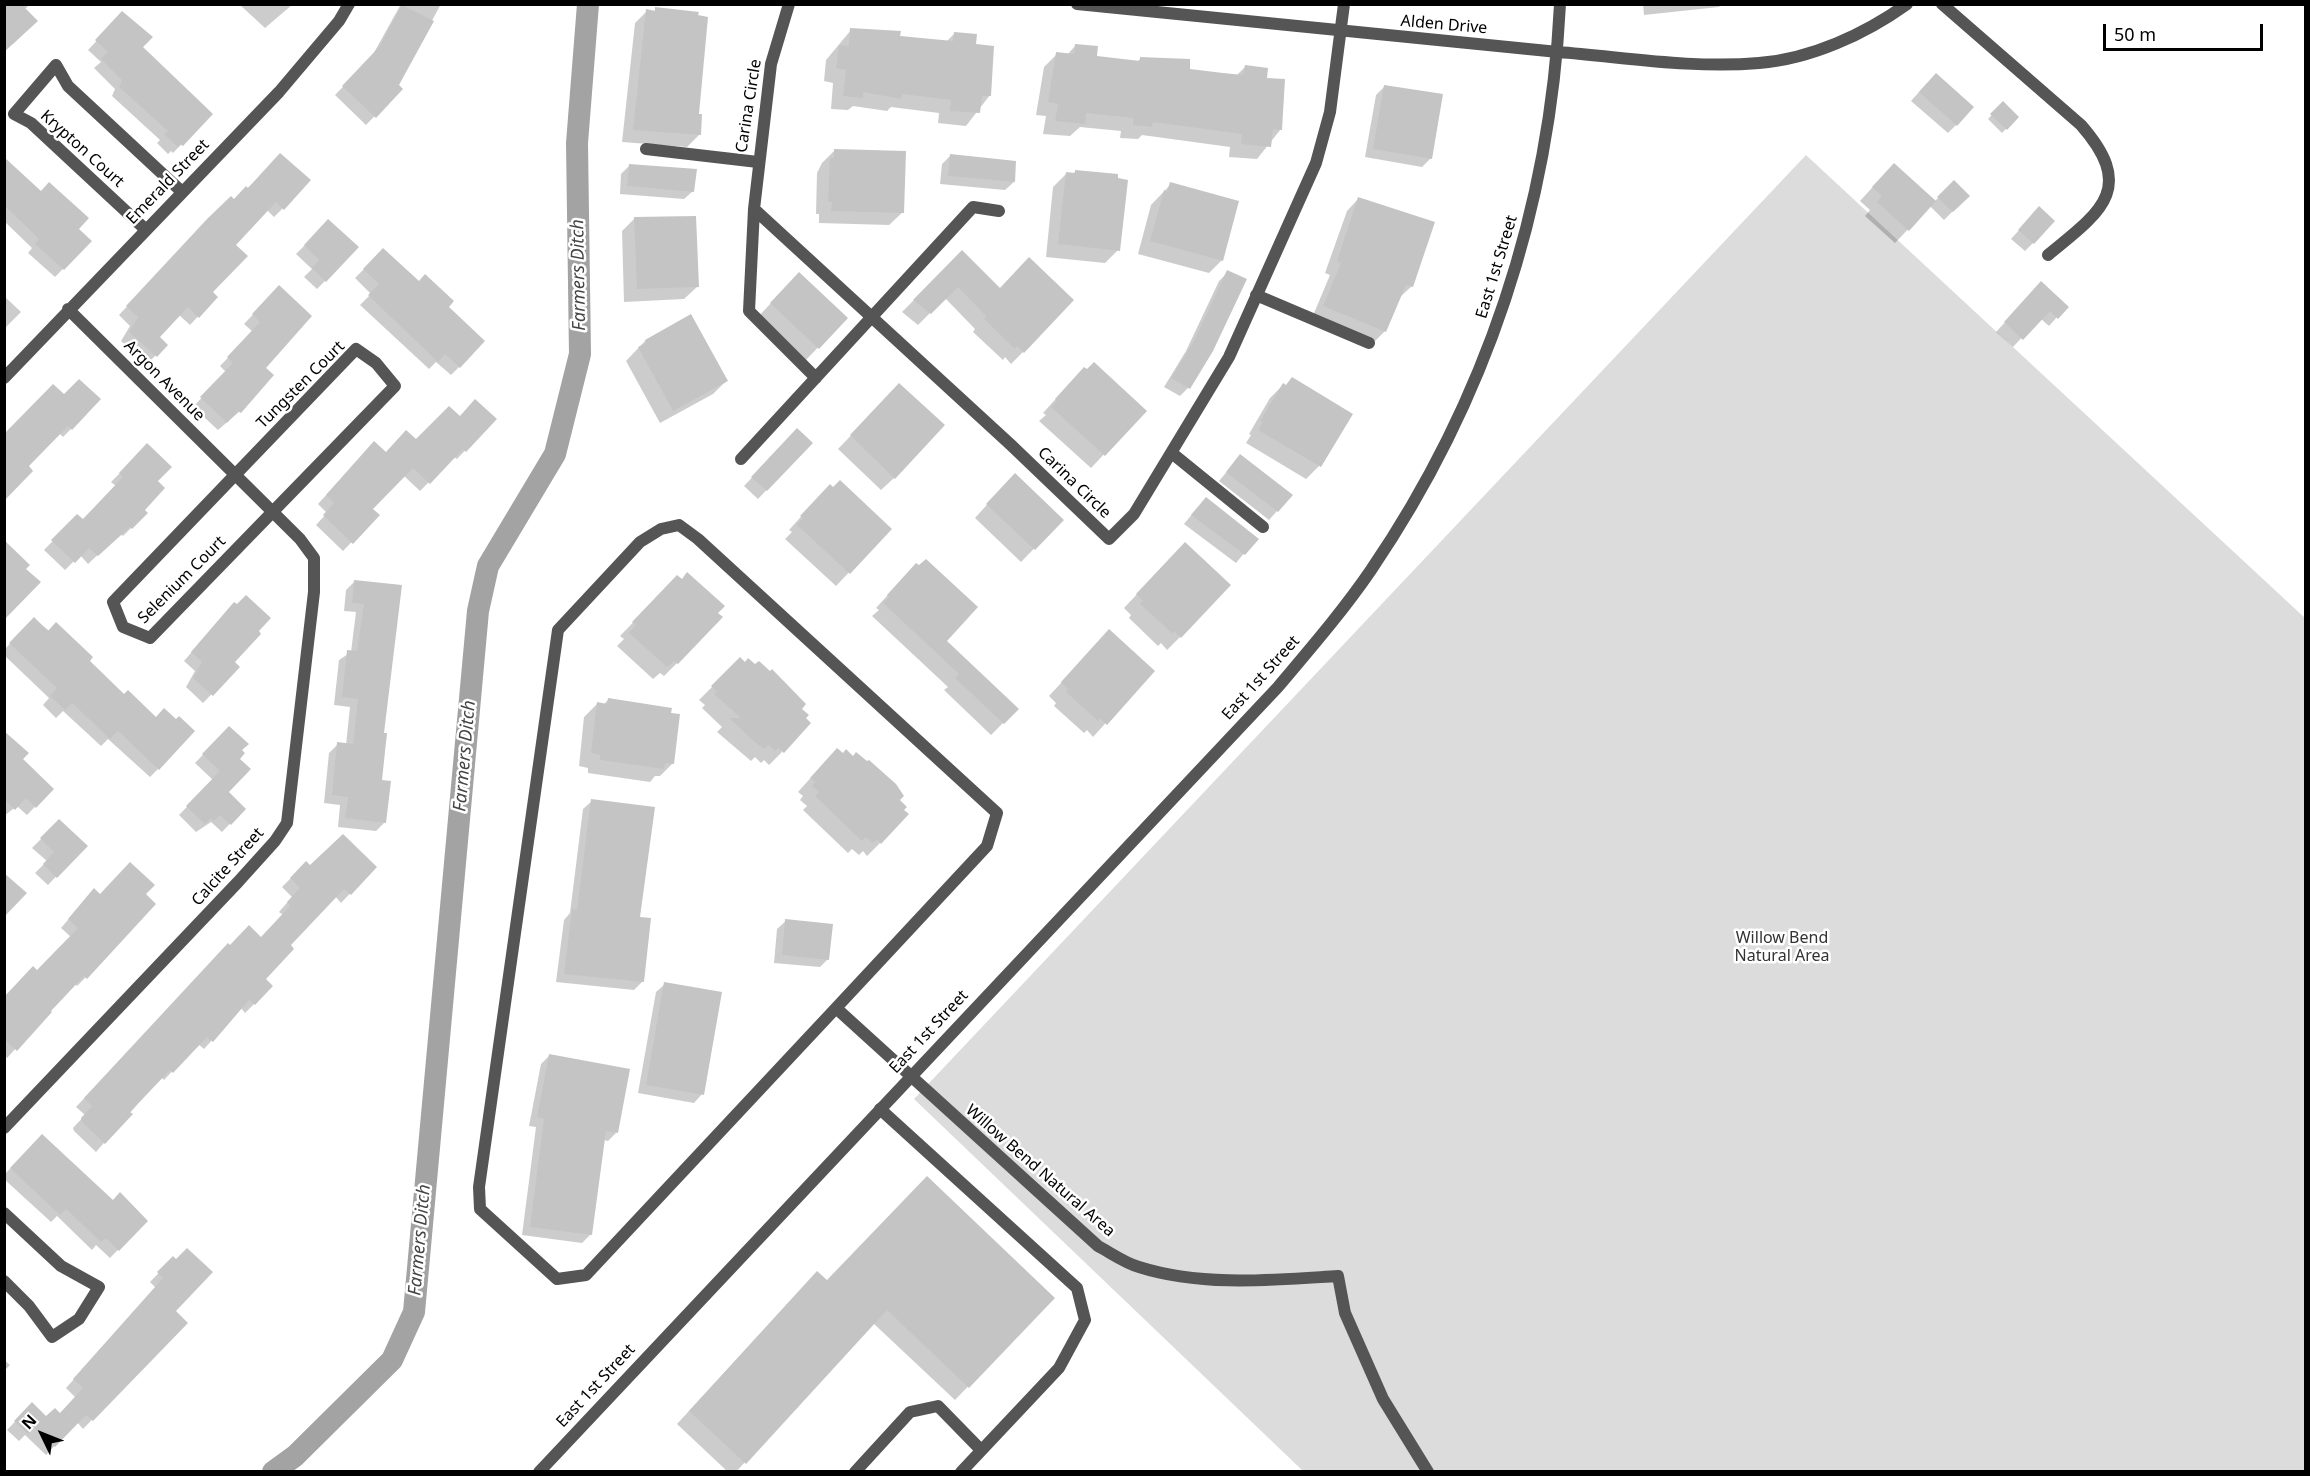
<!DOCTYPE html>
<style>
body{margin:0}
#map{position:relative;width:2310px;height:1476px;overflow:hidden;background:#fff;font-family:"Noto Sans",sans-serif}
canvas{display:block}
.frame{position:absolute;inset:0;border:6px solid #000;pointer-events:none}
.north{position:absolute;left:12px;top:1404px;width:60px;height:60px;-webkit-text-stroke:4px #fff;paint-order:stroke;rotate:313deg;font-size:16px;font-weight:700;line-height:24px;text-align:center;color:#000}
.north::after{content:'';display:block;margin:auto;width:21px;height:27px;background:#000;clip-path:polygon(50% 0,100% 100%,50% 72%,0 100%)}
.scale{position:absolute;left:2103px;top:24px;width:160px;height:27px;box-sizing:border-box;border:3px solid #000;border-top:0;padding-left:8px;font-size:18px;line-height:21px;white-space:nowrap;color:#000;-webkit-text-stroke:4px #fff;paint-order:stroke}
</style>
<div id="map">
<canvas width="2310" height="1476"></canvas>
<div class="frame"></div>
<div class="north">N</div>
<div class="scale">50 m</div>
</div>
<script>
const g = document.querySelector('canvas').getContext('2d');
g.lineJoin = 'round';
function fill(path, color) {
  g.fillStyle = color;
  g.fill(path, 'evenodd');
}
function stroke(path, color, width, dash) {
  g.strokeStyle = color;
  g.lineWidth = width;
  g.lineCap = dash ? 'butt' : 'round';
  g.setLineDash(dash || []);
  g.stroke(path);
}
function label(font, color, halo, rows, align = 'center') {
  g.font = font + ' "Noto Sans",sans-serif';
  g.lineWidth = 5;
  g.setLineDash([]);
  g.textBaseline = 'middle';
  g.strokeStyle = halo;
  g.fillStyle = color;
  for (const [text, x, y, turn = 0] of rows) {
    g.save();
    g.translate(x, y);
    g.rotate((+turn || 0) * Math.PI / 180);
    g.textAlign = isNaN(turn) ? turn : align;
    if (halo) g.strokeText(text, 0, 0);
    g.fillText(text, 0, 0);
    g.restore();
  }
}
fill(new Path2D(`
 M 1806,155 L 2305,618 L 2305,1471 L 1303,1471 L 914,1099 Z`), '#dcdcdc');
fill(new Path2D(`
 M 4,4 L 30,4 L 24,10 L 36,21 L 13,44 Z
 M 239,4 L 293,4 L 265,28 Z
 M 401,4 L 441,4 L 397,85 L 401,89 L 366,125 L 335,95 L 371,58 Z
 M 1643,4 L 1721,4 L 1719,7 L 1644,15 Z
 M 656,9 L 697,115 L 699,135 L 687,147 L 622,142 L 635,23 L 647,11 L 653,12 Z
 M 122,14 L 141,47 L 211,114 L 173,153 L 171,151 L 168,154 L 157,143 L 160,140 L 112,96 L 115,89 L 94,68 L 101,62 L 88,50 Z
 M 851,30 L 946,42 L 954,34 L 975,46 L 990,95 L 966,126 L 938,123 L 939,113 L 891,107 L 887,111 L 853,106 L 848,110 L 831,109 L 833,83 L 824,81 L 826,60 Z
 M 1075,46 L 1095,58 L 1137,62 L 1140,59 L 1188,70 L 1237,75 L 1245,67 L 1266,79 L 1281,129 L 1257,159 L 1229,157 L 1230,147 L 1142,135 L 1138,139 L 1120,138 L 1121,131 L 1080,127 L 1070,136 L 1043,134 L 1046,116 L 1036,115 L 1044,67 L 1057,54 L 1067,55 Z
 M 1927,83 L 1956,125 L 1948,133 L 1911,101 Z
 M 1385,86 L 1431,158 L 1422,167 L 1365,157 L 1376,95 Z
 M 2003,103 L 2017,117 L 2002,133 L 1988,119 Z
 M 835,150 L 903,212 L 889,225 L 819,223 L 819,214 L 816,214 L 817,173 L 822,163 Z
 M 951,155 L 1014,182 L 1005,190 L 940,184 L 942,164 Z
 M 4,159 L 90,241 L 55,277 L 28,253 L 32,248 L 4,221 Z
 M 272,164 L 283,208 L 274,217 L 267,210 L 234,245 L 211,292 L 216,297 L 190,325 L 179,315 L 158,337 L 166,345 L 147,364 L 121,341 L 130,326 L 119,315 L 200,229 L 247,189 Z
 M 629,166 L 693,191 L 684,199 L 620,194 L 621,174 Z
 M 1076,171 L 1118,250 L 1105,263 L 1046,257 L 1053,187 L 1066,174 L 1073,174 Z
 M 1881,178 L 1934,202 L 1954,182 L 1968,196 L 1944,220 L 1930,206 L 1895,243 L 1865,216 L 1870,210 L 1860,201 Z
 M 1171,184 L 1222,260 L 1209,273 L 1138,254 L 1151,205 Z
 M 1359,198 L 1412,286 L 1399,298 L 1385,331 L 1373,343 L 1312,318 L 1330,275 L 1325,273 L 1347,211 Z
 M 2031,217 L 2033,243 L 2025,251 L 2011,239 Z
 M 635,218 L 698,286 L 684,299 L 624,302 L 622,231 Z
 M 329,221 L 325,281 L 317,289 L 304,277 L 312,269 L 296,254 Z
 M 383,250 L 447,307 L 459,367 L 451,375 L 436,362 L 429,369 L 360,305 L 371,294 L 355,278 Z
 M 962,252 L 1023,352 L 1011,364 L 1005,357 L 1003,360 L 973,332 L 975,329 L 945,298 L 918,325 L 902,312 Z
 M 1228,272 L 1188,388 L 1180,396 L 1164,387 L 1186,351 L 1219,281 Z
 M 279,287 L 264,368 L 272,375 L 239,412 L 218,430 L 193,407 L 226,372 L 220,366 L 253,332 L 244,324 Z
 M 786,287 L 846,318 L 805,361 L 758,317 Z
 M 2033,292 L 2057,317 L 2049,326 L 2040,318 L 2013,347 L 1996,332 Z
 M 4,296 L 21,312 L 4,329 Z
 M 691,316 L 726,381 L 713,394 L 660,423 L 626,361 L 645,341 Z
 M 1071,382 L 1145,411 L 1091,468 L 1039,421 L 1046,415 L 1043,413 Z
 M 1283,385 L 1351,415 L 1319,466 L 1306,479 L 1246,443 L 1251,435 L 1249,434 L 1270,398 Z
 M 64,396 L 71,429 L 63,437 L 59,433 L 27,466 L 4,499 Z
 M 887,398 L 894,478 L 881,490 L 838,449 Z
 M 459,418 L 495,419 L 457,459 L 454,457 L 420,491 L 403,475 L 371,509 L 378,515 L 343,551 L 316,525 L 327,513 L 318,504 L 365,452 L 385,454 Z
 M 797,430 L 811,443 L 758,499 L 744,486 Z
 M 147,446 L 156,481 L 142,510 L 146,513 L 123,536 L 120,534 L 88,564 L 80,555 L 65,570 L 44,550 L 77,516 L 83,521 L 116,486 L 111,482 Z
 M 1240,456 L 1277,511 L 1269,520 L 1219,481 Z
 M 1002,488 L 1062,520 L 1021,562 L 975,518 Z
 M 817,499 L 890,529 L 836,586 L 785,539 L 792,532 L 789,530 Z
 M 1197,508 L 1256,539 L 1236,563 L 1184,524 Z
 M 1172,557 L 1180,637 L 1167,650 L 1161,643 L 1158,646 L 1129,618 L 1131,615 L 1124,608 Z
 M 677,577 L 716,613 L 677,663 L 664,676 L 660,673 L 653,679 L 617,646 L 624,639 L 620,636 Z
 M 904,577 L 945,641 L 1017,709 L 991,735 L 944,690 L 948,687 L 872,616 L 879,610 L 876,608 Z
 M 355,581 L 400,586 L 382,734 L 380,782 L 385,822 L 376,831 L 338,827 L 340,805 L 324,803 L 329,753 L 338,744 L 346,745 L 350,707 L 334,705 L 339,660 L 351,652 L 356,612 L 344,611 L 346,590 Z
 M 226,612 L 232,663 L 238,667 L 203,703 L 186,687 L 195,671 L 184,661 Z
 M 34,619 L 88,661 L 158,769 L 150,777 L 108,739 L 101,746 L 63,711 L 56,718 L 43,705 L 49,698 L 4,655 L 4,650 Z
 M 1097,644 L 1153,671 L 1093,737 L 1087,730 L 1084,733 L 1054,706 L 1056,703 L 1049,696 Z
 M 740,659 L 782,752 L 769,765 L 764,760 L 761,763 L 755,757 L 751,761 L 717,732 L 722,727 L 702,708 L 705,705 L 699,700 Z
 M 608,700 L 673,763 L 660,776 L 655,776 L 650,782 L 588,773 L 588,768 L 579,766 L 584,717 L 597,704 L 603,705 Z
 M 229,728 L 240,750 L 227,792 L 244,809 L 222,832 L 211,822 L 196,832 L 179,815 L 213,780 L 195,763 Z
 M 4,732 L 21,759 L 52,789 L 27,815 L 17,806 L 4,816 Z
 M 824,763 L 898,800 L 880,843 L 867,856 L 863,851 L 859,855 L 852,849 L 848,853 L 803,810 L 807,806 L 800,800 L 803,796 L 798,792 Z
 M 592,801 L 638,918 L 642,982 L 634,990 L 556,982 L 564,920 L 570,913 L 583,809 Z
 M 59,821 L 85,846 L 48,885 L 35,873 L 47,861 L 32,848 Z
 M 306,863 L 310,868 L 375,867 L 341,903 L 335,896 L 289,945 L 264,979 L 271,986 L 254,1004 L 245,1013 L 241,1008 L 204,1049 L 198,1044 L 164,1080 L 161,1077 L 96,1152 L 74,1131 L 73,1128 L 85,1115 L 76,1107 L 219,954 L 230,947 L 261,939 L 283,915 L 279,912 L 292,897 L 282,887 Z
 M 144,895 L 154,904 L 85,978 L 77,986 L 75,984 L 7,1058 L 4,1055 L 4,998 L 37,972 L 71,937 L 61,928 L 86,899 Z
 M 786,921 L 828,959 L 820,967 L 774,963 L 777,929 Z
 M 665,984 L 702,1094 L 694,1103 L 638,1093 L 656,992 Z
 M 550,1055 L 616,1133 L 608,1141 L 603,1140 L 591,1234 L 582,1243 L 522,1235 L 536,1127 L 529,1126 L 541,1064 Z
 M 42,1136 L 113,1202 L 146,1221 L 110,1258 L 96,1245 L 92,1250 L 57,1216 L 51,1222 L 4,1179 L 4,1175 Z
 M 173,1258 L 174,1311 L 186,1323 L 83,1429 L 77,1422 L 46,1455 L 25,1435 L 19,1441 L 7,1430 L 32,1404 L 46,1418 L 60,1415 L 76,1398 L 66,1388 L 156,1288 L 150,1282 Z
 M 827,1282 L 1053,1298 L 955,1400 L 873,1323 L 745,1462 L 736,1472 L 728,1472 L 677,1424 L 804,1286 Z
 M 4,1360 L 10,1365 L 4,1371 Z`), '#0003');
stroke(new Path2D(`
 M 273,1472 L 295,1456 L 392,1360 L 414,1312 L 478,611 L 488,566 L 555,454 L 580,354 L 577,143 L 588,4`), '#a3a3a3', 22);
fill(new Path2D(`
 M 4,4 L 21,4 L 38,21 L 4,52 Z
 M 402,5 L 434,21 L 399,85 L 403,89 L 376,118 L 342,86 L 379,47 Z
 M 655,7 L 699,12 L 698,15 L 708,17 L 699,114 L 702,114 L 701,135 L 633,130 L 646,9 L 655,11 Z
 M 122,11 L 153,37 L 143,47 L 213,114 L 183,146 L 180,144 L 178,147 L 164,134 L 168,131 L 119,87 L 122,80 L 101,59 L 108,52 L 95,40 Z
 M 850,28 L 901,31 L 900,36 L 953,41 L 954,32 L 977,34 L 976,44 L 994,46 L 991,96 L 982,96 L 980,113 L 950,111 L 951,100 L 902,94 L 901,99 L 863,92 L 863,98 L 843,96 L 846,70 L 836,68 L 839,45 L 849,46 Z
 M 1075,44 L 1098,46 L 1097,56 L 1140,61 L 1140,57 L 1190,59 L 1190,69 L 1223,73 L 1243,75 L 1245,65 L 1268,68 L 1267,78 L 1285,79 L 1282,130 L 1273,129 L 1271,147 L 1241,144 L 1242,134 L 1153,122 L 1152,127 L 1133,125 L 1133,118 L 1086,113 L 1085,124 L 1055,121 L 1058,104 L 1048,102 L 1056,52 L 1074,54 Z
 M 1936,73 L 1974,107 L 1957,126 L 1919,92 Z
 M 1384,85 L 1443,94 L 1432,159 L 1373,149 Z
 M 2003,101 L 2019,117 L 2007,130 L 1990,114 Z
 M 834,149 L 906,151 L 904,213 L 831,211 L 832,202 L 828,202 L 830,158 L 834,158 Z
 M 280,153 L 311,180 L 284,210 L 276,202 L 236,245 L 248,256 L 213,292 L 218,297 L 199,318 L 188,307 L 160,337 L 168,345 L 157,357 L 129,332 L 138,317 L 126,306 L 208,218 L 231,196 L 234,199 L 246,186 L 248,188 Z
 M 950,154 L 1016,161 L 1015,182 L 948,176 Z
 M 4,157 L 41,191 L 49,182 L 89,218 L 79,229 L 92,241 L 64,270 L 35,244 L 39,239 L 4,205 Z
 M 1894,163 L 1936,201 L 1909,231 L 1877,202 L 1882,196 L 1872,187 Z
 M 629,164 L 697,169 L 694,192 L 627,186 Z
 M 1075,170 L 1118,174 L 1118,178 L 1128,180 L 1120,251 L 1058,244 L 1066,172 L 1075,173 Z
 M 1954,180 L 1970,196 L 1953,212 L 1937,197 Z
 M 1170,182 L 1239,201 L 1223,261 L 1150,241 L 1164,190 L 1167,192 Z
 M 1358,197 L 1435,222 L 1413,287 L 1406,285 L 1386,332 L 1323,306 L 1341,263 L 1337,261 Z
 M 2039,206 L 2055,221 L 2034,244 L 2018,230 Z
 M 696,216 L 699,287 L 637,289 L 634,217 Z
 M 328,219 L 359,247 L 326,282 L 312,268 L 319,260 L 304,245 Z
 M 383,248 L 419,281 L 425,274 L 454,301 L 449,307 L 485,341 L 460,368 L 445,354 L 438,362 L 368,295 L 379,284 L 363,269 Z
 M 962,250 L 1000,288 L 1029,257 L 1074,300 L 1024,353 L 1017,346 L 1015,349 L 984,319 L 986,316 L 958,287 L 931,314 L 913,300 Z
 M 1227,270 L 1247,279 L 1213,351 L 1190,389 L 1171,378 L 1194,341 Z
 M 799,272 L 848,318 L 819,349 L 770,303 Z
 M 2041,281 L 2069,307 L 2058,319 L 2050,311 L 2023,340 L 2004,322 Z
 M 279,285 L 312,316 L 266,368 L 274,375 L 241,413 L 238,411 L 227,423 L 200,397 L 233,363 L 227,357 L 260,322 L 252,314 Z
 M 691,314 L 728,381 L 673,411 L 638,347 L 646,343 L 645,340 Z
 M 1094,362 L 1147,411 L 1105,456 L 1051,407 L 1057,401 L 1055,399 L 1084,367 L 1087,369 Z
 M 1292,377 L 1353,414 L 1321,467 L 1258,430 L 1263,422 L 1260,421 L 1283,383 L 1286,385 Z
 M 79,379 L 101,399 L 72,430 L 68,426 L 29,466 L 33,471 L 4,501 L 4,434 L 53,384 L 64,394 Z
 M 899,383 L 945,425 L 895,479 L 850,435 Z
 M 475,399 L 497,419 L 466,452 L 463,449 L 430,484 L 413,468 L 373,509 L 380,515 L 353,544 L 323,515 L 334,503 L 326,495 L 374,441 L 386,452 L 406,430 L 416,439 L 449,406 L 460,416 Z
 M 797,428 L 813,443 L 767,491 L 751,477 Z
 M 147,443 L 172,467 L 158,481 L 165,488 L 145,510 L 148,513 L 132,529 L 130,527 L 98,556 L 89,548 L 75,563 L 51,540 L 77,514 L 83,519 L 123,477 L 119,473 Z
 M 1240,454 L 1293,495 L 1278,512 L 1226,472 Z
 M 1015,473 L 1064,520 L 1035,550 L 986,504 Z
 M 840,480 L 892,529 L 850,574 L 797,525 L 803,518 L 800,516 L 830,484 L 833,487 Z
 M 1206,497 L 1259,539 L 1245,555 L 1191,515 Z
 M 4,540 L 30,565 L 26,569 L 41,582 L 4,620 Z
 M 1185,542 L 1231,585 L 1181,638 L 1174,631 L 1173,634 L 1140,604 L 1143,601 L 1136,594 Z
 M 926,559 L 978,607 L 947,641 L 1019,709 L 1004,724 L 955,678 L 959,674 L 883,603 L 889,597 L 887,595 L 916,563 L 919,565 Z
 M 687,572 L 725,606 L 718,613 L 723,617 L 678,664 L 674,661 L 667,667 L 629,633 L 636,625 L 632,622 L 677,575 L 682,579 Z
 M 354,580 L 402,585 L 384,733 L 387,733 L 382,780 L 391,781 L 386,823 L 345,818 L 348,797 L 332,795 L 337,742 L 353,744 L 358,699 L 342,697 L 347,650 L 357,651 L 364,604 L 352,603 Z
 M 246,595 L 271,618 L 259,631 L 261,634 L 235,662 L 240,667 L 213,696 L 193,678 L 202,662 L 191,652 L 234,602 L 237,604 Z
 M 34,617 L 48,631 L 56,622 L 93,657 L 90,661 L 124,694 L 128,690 L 156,717 L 164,708 L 176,719 L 179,716 L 195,731 L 159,770 L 118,731 L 110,739 L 72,703 L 65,710 L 50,696 L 57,688 L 9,643 Z
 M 1109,629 L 1155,671 L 1107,725 L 1100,718 L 1098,721 L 1066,692 L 1068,689 L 1061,682 Z
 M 740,657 L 745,662 L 748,658 L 755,664 L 759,661 L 770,671 L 772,669 L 806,704 L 802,709 L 809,715 L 806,718 L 811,723 L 784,753 L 778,748 L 775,751 L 768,745 L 765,749 L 757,744 L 729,718 L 741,718 L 714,694 L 717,692 L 711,686 Z
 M 608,698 L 672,708 L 671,713 L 680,714 L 674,764 L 665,763 L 664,769 L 600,760 L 600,755 L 591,753 L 597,702 L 607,704 Z
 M 229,726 L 249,744 L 242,750 L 245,753 L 240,759 L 251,769 L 229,792 L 246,809 L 231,825 L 220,815 L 214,821 L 211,818 L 205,824 L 186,806 L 220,771 L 202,754 Z
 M 4,731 L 29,753 L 23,759 L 54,789 L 36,808 L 26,798 L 15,810 L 4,799 Z
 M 837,748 L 843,753 L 846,749 L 853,756 L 856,752 L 867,761 L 869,760 L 896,784 L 904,796 L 900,800 L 907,807 L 904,810 L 909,814 L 881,844 L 877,839 L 873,843 L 866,837 L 862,841 L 815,796 L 819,792 L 812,786 L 815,782 L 810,778 Z
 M 591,799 L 655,807 L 640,917 L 651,918 L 644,982 L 564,974 L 572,909 L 577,910 Z
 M 59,819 L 88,846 L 57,878 L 43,864 L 54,852 L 40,838 Z
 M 343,834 L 377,867 L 351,895 L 344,889 L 291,945 L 294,949 L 266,979 L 273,986 L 255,1005 L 249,1000 L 213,1042 L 207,1037 L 173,1073 L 170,1070 L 130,1112 L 133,1114 L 105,1144 L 82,1122 L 81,1118 L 92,1106 L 84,1098 L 228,943 L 230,945 L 249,925 L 261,937 L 290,906 L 287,902 L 300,888 L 290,878 L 306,861 L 310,865 Z
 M 130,862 L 155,885 L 146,894 L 156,904 L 87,979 L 84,976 L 51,1011 L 52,1012 L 17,1051 L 4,1039 L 4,997 L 33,966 L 37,970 L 78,928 L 68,919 L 94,888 L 100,894 Z
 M 4,873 L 27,893 L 4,917 Z
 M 785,919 L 833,924 L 829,960 L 782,955 Z
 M 664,982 L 722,992 L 704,1095 L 646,1085 Z
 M 549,1054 L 630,1069 L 618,1133 L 606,1131 L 592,1235 L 530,1227 L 544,1119 L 537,1117 Z
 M 42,1134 L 113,1200 L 120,1192 L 148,1221 L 119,1251 L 106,1238 L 101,1242 L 66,1209 L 60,1215 L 10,1168 Z
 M 927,1176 L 1055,1298 L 969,1388 L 887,1310 L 746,1464 L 689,1411 L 817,1271 L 827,1280 Z
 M 187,1248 L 213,1272 L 176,1311 L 188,1323 L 93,1421 L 86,1415 L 55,1447 L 34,1428 L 28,1434 L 14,1421 L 32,1402 L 46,1416 L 55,1408 L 60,1413 L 83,1388 L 73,1379 L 163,1278 L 157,1272 L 173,1256 L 176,1259 Z`), '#c4c4c4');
stroke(new Path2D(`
 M 1942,4 L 2081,125 C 2136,188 2102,211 2048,255
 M 880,1109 L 1077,1288 L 1085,1320 L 1059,1368 L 961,1472
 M 855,1472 L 910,1412 L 938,1406 L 981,1450`), '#555', 12);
stroke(new Path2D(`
 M 789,4 L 771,64 L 754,209 L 1011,445 L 1109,539 L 1134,514 L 1229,357 L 1316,163 L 1330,112 L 1344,4
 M 1077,4 L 1558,52
 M 646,149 L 758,162
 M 754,209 L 749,311 L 816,378
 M 145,229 L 31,123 L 14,114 L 56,65 L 68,86 L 181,191
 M 1256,295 L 1369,343
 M 356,349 L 376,363 L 395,386 L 150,638 L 123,627 L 113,602 Z
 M 4,378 L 279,92 L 339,21 L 349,4
 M 1173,454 L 1263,527
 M 741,459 L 973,207 L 999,211
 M 836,1008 L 586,1275 L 557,1279 L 480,1209 L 479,1187 L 558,630 L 640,542 L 661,529 L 679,525 L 698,539 L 997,813 L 987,846 L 836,1008 L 1098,1246 C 1111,1253 1125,1263 1139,1267 C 1202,1287 1273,1280 1338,1276 L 1345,1313 L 1383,1399 L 1428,1472
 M 4,1128 L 238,882 L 275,841 L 287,823 L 314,592 L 314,558 L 300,539 L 68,309
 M 4,1213 L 61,1266 L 99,1287 L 79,1319 L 52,1337 L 29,1306 L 4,1281`), '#555', 12);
stroke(new Path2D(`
 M 1558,52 C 1624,57 1693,69 1759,63 C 1811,59 1865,34 1907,4
 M 539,1472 L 1278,687 C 1310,649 1343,611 1371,570 C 1486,401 1550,208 1560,4`), '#555', 12);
label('16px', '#000', '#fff', [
 ["Alden Drive",1444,25,5],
 ["Carina Circle",749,106,-81],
 ["Krypton Court",82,149,42],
 ["Emerald Street",168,182,-46],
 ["East 1st Street",1497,267,-73],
 ["Argon Avenue",164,381,45],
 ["Tungsten Court",301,385,-45],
 ["Carina Circle",1074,483,44],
 ["Selenium Court",182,580,-45],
 ["East 1st Street",1261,678,-48],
 ["Calcite Street",228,867,-48],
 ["East 1st Street",929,1032,-47],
 ["Willow Bend Natural Area",1040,1171,41],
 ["East 1st Street",596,1386,-47]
]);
label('16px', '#333', '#fff', [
 ["Willow Bend",1782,938],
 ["Natural Area",1782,956]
]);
label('italic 18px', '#444', '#fff', [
 ["Farmers Ditch",579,275,-91],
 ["Farmers Ditch",465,756,-85],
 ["Farmers Ditch",420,1240,-85]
]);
</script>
